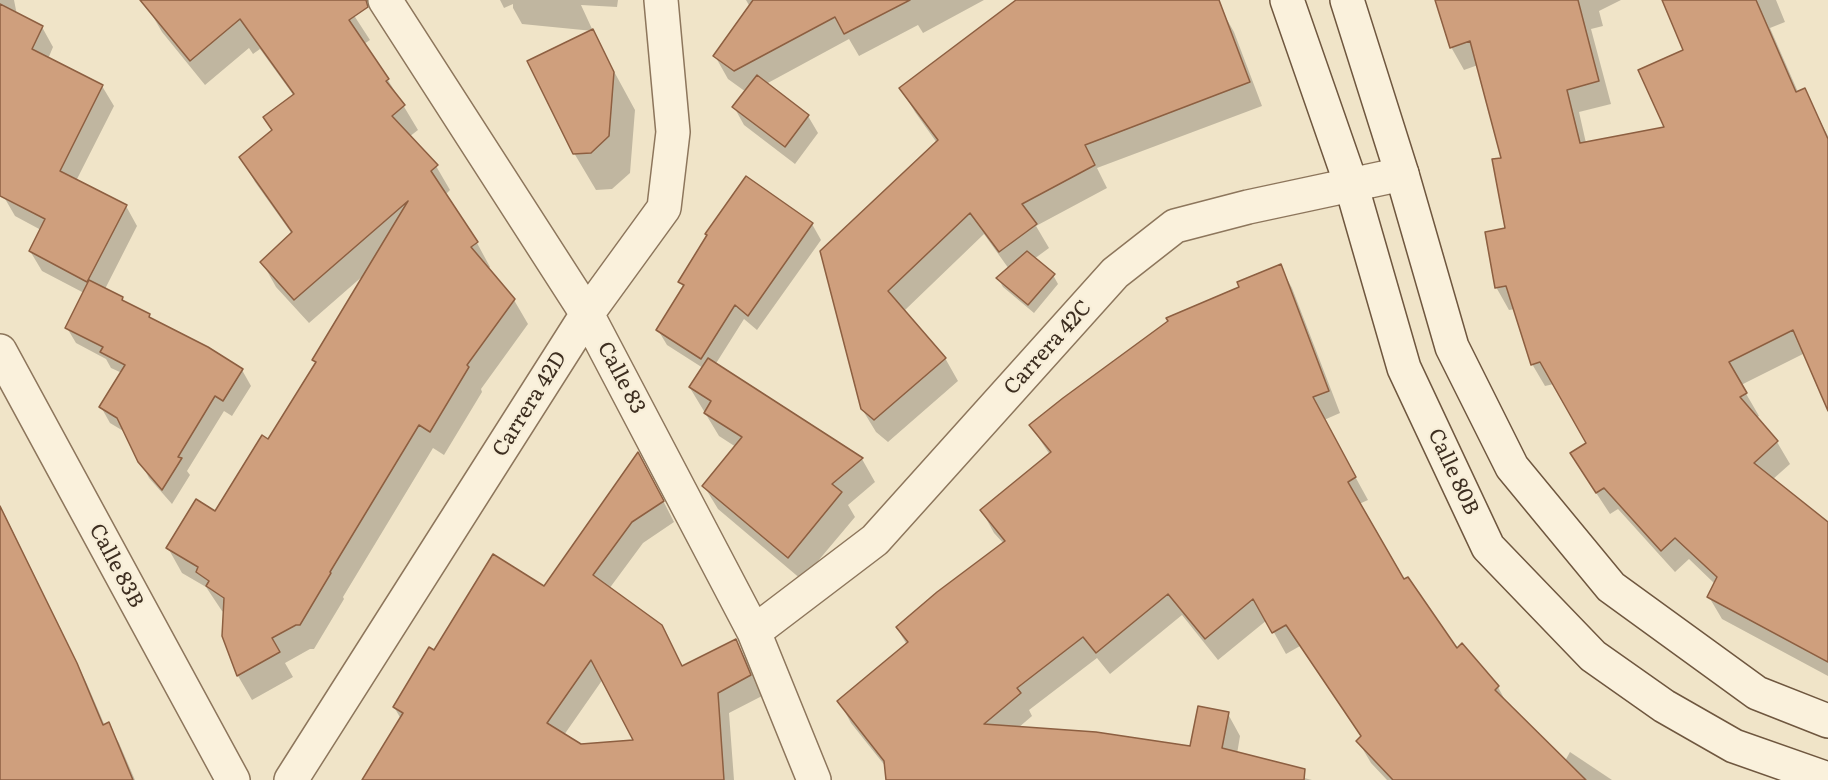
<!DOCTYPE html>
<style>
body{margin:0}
canvas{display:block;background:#f0e4c8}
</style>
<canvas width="1828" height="780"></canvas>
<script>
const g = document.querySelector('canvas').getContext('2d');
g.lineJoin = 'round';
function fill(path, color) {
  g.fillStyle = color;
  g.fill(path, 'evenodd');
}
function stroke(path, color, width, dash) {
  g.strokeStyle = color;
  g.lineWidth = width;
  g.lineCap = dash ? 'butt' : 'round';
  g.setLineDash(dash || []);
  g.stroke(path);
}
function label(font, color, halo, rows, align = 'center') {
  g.font = font + ' Literata,serif';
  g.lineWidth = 4.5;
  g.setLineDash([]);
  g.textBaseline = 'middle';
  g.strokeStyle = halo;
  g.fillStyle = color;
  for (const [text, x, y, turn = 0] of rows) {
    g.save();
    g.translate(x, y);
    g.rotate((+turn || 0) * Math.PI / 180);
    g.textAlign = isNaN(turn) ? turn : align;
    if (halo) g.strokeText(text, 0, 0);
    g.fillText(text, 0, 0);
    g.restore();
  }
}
fill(new Path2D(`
 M 0,0 L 14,0 L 17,15 L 42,27 L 53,47 L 48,59 L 102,86 L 114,106 L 76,181 L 126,206 L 137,226 L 105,289 L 122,298 L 125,303 L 149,315 L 152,320 L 242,370 L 251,386 L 232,416 L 224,411 L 187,471 L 190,475 L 172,504 L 149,478 L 125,432 L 110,423 L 101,407 L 122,373 L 111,368 L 106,359 L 76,343 L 67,328 L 84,293 L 42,271 L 30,251 L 41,230 L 15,216 L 4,197 L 0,169 Z
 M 158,0 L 344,0 L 370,40 L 364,44 L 388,80 L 418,130 L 409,137 L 436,166 L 450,190 L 445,195 L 477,243 L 490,267 L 488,269 L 514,300 L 528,324 L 481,389 L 482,392 L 444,455 L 433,448 L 343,597 L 344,599 L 314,649 L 310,649 L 285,663 L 293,677 L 252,700 L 238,676 L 223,635 L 225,613 L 222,611 L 206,587 L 182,573 L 168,548 L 215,512 L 269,441 L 316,363 L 314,360 L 364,275 L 309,323 L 276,287 L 262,262 L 292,234 L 255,182 L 241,157 L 273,131 L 294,96 L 260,49 L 253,54 L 249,48 L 205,85 L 162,32 L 148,8 Z
 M 500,0 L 618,0 L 617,7 L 581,5 L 593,31 L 522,24 L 513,8 L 513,4 L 504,8 Z
 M 746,0 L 984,0 L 923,33 L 918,25 L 859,56 L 849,39 L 766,84 L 808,116 L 818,133 L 795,164 L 744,125 L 734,107 L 746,92 L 728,79 L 715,56 L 750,7 Z
 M 1019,0 L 1204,0 L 1221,9 L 1234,32 L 1262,106 L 1097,168 L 1107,188 L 1036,226 L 1049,248 L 1034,259 L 1053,275 L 1058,284 L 1034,313 L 1003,287 L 998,278 L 1009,269 L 984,234 L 904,311 L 945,358 L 958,381 L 888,442 L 876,432 L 862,409 L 822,252 L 937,143 L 915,112 L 901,89 Z
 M 1437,0 L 1621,0 L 1599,11 L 1603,26 L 1591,29 L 1611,104 L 1579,112 L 1586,143 L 1666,128 L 1685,51 L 1664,0 L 1776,0 L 1785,22 L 1770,28 L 1798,92 L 1804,90 L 1828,136 L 1828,409 L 1805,353 L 1741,385 L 1759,416 L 1756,418 L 1777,442 L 1790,464 L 1772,480 L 1828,524 L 1828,676 L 1722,619 L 1709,597 L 1715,584 L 1689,559 L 1675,572 L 1618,509 L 1610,514 L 1585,476 L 1588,443 L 1554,384 L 1545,386 L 1532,364 L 1515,309 L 1509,310 L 1496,287 L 1507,230 L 1503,159 L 1478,65 L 1464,70 L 1451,47 Z
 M 592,31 L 635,110 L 630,173 L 612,189 L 596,190 L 574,153 Z
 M 746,178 L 812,224 L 821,240 L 757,330 L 744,319 L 715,365 L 862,459 L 875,482 L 848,505 L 855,517 L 802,580 L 718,509 L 704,486 L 736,447 L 719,436 L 690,388 L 703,368 L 667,345 L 658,330 L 684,288 L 680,282 Z
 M 1280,266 L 1292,288 L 1340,413 L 1324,420 L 1368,500 L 1359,504 L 1404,581 L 1457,650 L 1498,687 L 1507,704 L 1565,761 L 1570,752 L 1612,780 L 1387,780 L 1371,763 L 1358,741 L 1362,737 L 1300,646 L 1286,654 L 1267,620 L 1218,660 L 1182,615 L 1110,674 L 1097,658 L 1029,710 L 1032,716 L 1018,728 L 1191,748 L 1228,714 L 1240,736 L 1237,754 L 1284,773 L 1312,780 L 888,780 L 886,767 L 851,723 L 839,701 L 907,645 L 897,628 L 1004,544 L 994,533 L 982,511 L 1050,455 L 1031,426 L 1241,288 Z
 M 650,475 L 674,522 L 643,543 L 609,589 L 661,626 L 683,668 L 735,640 L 747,661 L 762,696 L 729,713 L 734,780 L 363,780 L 401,719 L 394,707 L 435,652 L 544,588 ZM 603,679 L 635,741 L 581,745 L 564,735 Z
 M 0,505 L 87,684 L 105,726 L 108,724 L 119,743 L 135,780 L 0,780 Z`), '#0003');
const building = new Path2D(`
 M 140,0 L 366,0 L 368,7 L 349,20 L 389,79 L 386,81 L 405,105 L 392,116 L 438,165 L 431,171 L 478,242 L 471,247 L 515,299 L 467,365 L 469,367 L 430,432 L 419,425 L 330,572 L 331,573 L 300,625 L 296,625 L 272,638 L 280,652 L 237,676 L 222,636 L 224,598 L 206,586 L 209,581 L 196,572 L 198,567 L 166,548 L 196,499 L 215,511 L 262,435 L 268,439 L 316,362 L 312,360 L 408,201 L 294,300 L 260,262 L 292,232 L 239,157 L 272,130 L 263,117 L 294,94 L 240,19 L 190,61 Z
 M 753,0 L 910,0 L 844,34 L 835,17 L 734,71 L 713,56 Z
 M 1016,0 L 1219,0 L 1250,82 L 1085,145 L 1095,165 L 1022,204 L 1037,224 L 999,252 L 970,213 L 888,291 L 946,358 L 874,420 L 861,409 L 820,251 L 938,140 L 899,88 Z
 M 1435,0 L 1578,0 L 1599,81 L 1567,90 L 1580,143 L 1664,127 L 1638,70 L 1683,50 L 1662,0 L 1756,0 L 1796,92 L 1805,88 L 1828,139 L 1828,411 L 1793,330 L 1729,362 L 1747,393 L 1740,397 L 1778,441 L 1754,463 L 1828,522 L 1828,662 L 1707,597 L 1717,577 L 1675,538 L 1661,551 L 1604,488 L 1596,493 L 1570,453 L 1586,443 L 1540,362 L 1531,365 L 1506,286 L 1495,288 L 1485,232 L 1505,228 L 1492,159 L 1501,158 L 1470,41 L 1450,48 Z
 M 0,4 L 43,26 L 32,49 L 103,85 L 60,171 L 127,205 L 87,282 L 29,251 L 45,219 L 0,196 Z
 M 593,29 L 614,72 L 609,136 L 591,153 L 573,154 L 527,61 Z
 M 757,75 L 809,115 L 785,147 L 732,107 Z
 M 746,176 L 813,223 L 748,316 L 735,305 L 701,359 L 656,330 L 684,285 L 678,282 L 707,235 L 705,234 Z
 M 1027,251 L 1055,274 L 1028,305 L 996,278 Z
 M 1281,264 L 1329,391 L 1313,397 L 1356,477 L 1348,482 L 1404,579 L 1408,577 L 1457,648 L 1462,643 L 1499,686 L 1495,690 L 1586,780 L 1393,780 L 1356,741 L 1361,736 L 1286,625 L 1272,633 L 1253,599 L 1205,639 L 1168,594 L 1096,653 L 1083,637 L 1017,688 L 1021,693 L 984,724 L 1096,732 L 1190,746 L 1198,706 L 1229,712 L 1222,748 L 1305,769 L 1304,780 L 886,780 L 884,761 L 837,701 L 908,642 L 896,627 L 937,592 L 1005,541 L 980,510 L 1051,452 L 1029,425 L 1063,398 L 1168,321 L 1166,318 L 1239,287 L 1237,282 Z
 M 89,280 L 123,297 L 122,300 L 150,314 L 149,317 L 208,347 L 243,369 L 223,401 L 215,396 L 178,457 L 182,458 L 162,490 L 138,462 L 117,418 L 99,407 L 125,365 L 100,352 L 103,347 L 65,328 Z
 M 708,358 L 863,458 L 832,484 L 842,492 L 788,558 L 702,486 L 742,437 L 704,413 L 711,401 L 689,387 Z
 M 638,452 L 664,501 L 632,522 L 593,575 L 662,625 L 682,666 L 736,639 L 751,675 L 718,693 L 724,780 L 362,780 L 403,713 L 393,707 L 429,647 L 434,650 L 493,554 L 544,586 ZM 591,660 L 633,740 L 581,744 L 547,723 Z
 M 0,506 L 77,663 L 103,725 L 109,722 L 133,780 L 0,780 Z`);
fill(building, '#cf9f7d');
stroke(building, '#8d5f41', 1.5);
const street = new Path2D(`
 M 385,0 L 587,314 L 754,632 L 814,780
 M 0,351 L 233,780
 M 754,632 L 875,540 L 1115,273 L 1175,226 L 1248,207 L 1402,174
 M 291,780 L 587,314 L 664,208 L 673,132 L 661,0`);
const secondary = new Path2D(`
 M 1287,0 L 1351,184 L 1404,368 L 1488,547 L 1593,656 L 1664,706 L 1734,746 L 1828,779
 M 1347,0 L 1402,174 L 1452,347 L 1512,467 L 1611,587 L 1757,693 L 1828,721`);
stroke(street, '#8d765c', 36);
stroke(secondary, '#6f573f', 36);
stroke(street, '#faf1dc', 33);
stroke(secondary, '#faf1dc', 33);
label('21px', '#3d2e20', '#f7eed8', [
 ["Carrera 42C",1048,348,-48],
 ["Calle 83",621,378,62],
 ["Carrera 42D",530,404,-58],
 ["Calle 80B",1453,472,65],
 ["Calle 83B",116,566,62]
]);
</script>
